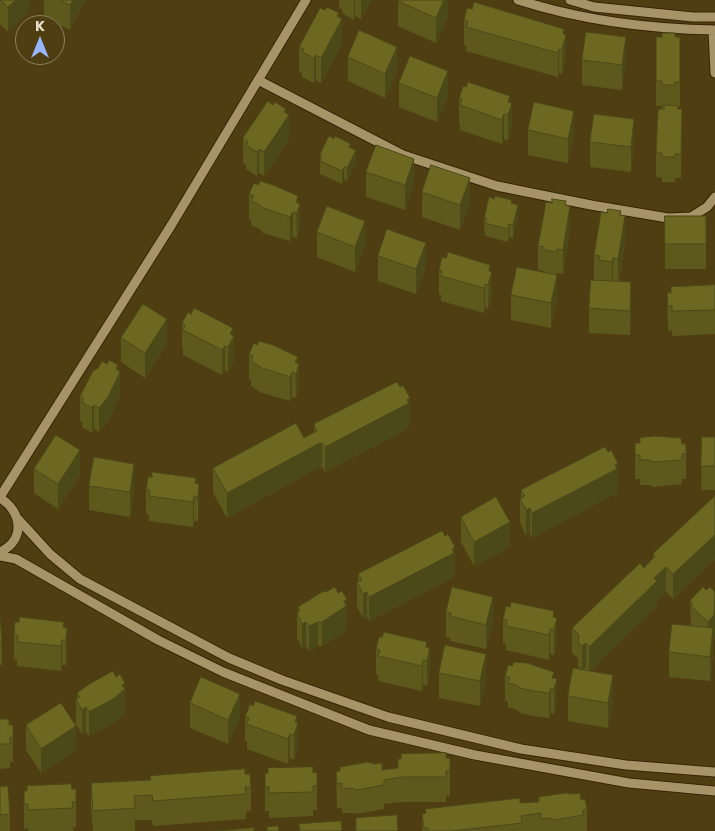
<!DOCTYPE html>
<style>
body{margin:0}
#map{position:relative;width:715px;height:831px;overflow:hidden;background:#503e13;font-family:Jost,sans-serif}
canvas{display:block}
.north{position:absolute;left:15px;top:15px;width:50px;height:50px;box-sizing:border-box;background:#503e13;border:1px solid #8e7f5c;border-radius:50%;rotate:0deg;font-size:14px;font-weight:700;line-height:20px;text-align:center;color:#ebe0ca}
.north::after{content:'';display:block;margin:auto;width:18px;height:22px;background:#97b6fd;clip-path:polygon(50% 0,100% 100%,50% 72%,0 100%)}
</style>
<div id="map">
<canvas width="715" height="831"></canvas>
<div class="north">K</div>
</div>
<script>
const g = document.querySelector('canvas').getContext('2d');
g.lineJoin = 'round';
function stroke(path, color, width, dash) {
  g.strokeStyle = color;
  g.lineWidth = width;
  g.lineCap = dash ? 'butt' : 'round';
  g.setLineDash(dash || []);
  g.stroke(path);
}
function fill(path, color) {
  g.fillStyle = color;
  g.fill(path, 'evenodd');
}
const minor = new Path2D(`
 M 518,0 C 581,20 649,29 715,30
 M 570,0 L 594,7 L 693,17 L 715,17
 M 713,30 L 715,73
 M 258,80 L 403,155 L 497,186 L 591,205 L 668,218 L 691,217 L 707,207 L 715,197
 M 0,497 L 172,224 L 306,0
 M 0,498 C 22,511 26,540 0,552
 M 18,519 L 50,554 L 80,579 L 229,658 L 282,680 L 388,717 L 521,749 L 626,765 L 715,772
 M 0,556 L 16,559 L 158,640 L 223,672 L 369,730 L 475,755 L 629,783 L 715,791`);
stroke(minor, '#332605', 11);
stroke(minor, '#a79368', 9);
fill(new Path2D(`
 M 0,0 L 29,0 L 29,12 L 8,32 L 0,24 Z
 M 44,0 L 85,0 L 70,30 L 44,17 Z
 M 339,0 L 371,0 L 361,19 L 355,16 L 354,20 L 342,13 L 342,9 L 339,8 Z
 M 448,0 L 448,16 L 436,43 L 398,26 L 398,1 Z
 M 339,17 L 342,44 L 321,83 L 316,80 L 314,83 L 302,77 L 302,73 L 299,71 L 299,47 Z
 M 464,20 L 564,35 L 566,60 L 562,74 L 559,73 L 558,77 L 466,51 L 466,46 L 464,45 Z
 M 656,37 L 680,37 L 680,106 L 678,106 L 678,109 L 682,134 L 681,178 L 675,178 L 675,182 L 662,182 L 662,178 L 656,177 L 656,153 L 662,106 L 656,106 Z
 M 348,57 L 397,72 L 385,98 L 348,81 Z
 M 582,60 L 626,61 L 622,90 L 582,85 Z
 M 399,83 L 448,96 L 437,122 L 399,107 Z
 M 459,98 L 510,102 L 512,128 L 508,140 L 504,139 L 502,144 L 460,130 L 460,123 L 459,123 Z
 M 286,113 L 289,139 L 264,176 L 259,173 L 257,176 L 246,169 L 246,165 L 243,163 L 243,138 Z
 M 528,130 L 574,135 L 568,163 L 528,155 Z
 M 590,142 L 634,143 L 631,172 L 590,167 Z
 M 351,147 L 356,162 L 347,181 L 344,179 L 342,184 L 320,174 L 320,155 Z
 M 366,172 L 414,183 L 405,210 L 366,197 Z
 M 422,192 L 470,203 L 460,230 L 422,217 Z
 M 249,194 L 298,203 L 300,229 L 297,238 L 293,237 L 290,241 L 263,233 L 260,229 L 251,225 L 251,220 L 249,219 Z
 M 512,204 L 518,218 L 513,238 L 509,237 L 508,242 L 485,236 L 485,231 L 484,231 L 484,218 Z
 M 566,205 L 570,230 L 563,274 L 557,273 L 557,300 L 551,328 L 511,320 L 511,295 L 544,273 L 544,271 L 538,270 L 538,246 Z
 M 621,215 L 625,240 L 619,282 L 631,307 L 630,335 L 589,333 L 589,308 L 594,280 L 594,255 Z
 M 665,216 L 706,216 L 706,269 L 665,269 Z
 M 317,232 L 365,245 L 355,272 L 317,257 Z
 M 378,256 L 426,267 L 416,294 L 378,281 Z
 M 439,270 L 490,271 L 492,297 L 488,309 L 485,308 L 484,313 L 441,301 L 441,295 L 439,294 Z
 M 715,285 L 715,334 L 672,336 L 672,330 L 668,331 L 667,293 Z
 M 182,323 L 233,335 L 234,360 L 228,372 L 225,370 L 222,375 L 183,355 L 183,348 L 182,348 Z
 M 121,338 L 167,344 L 145,378 L 121,362 Z
 M 249,354 L 298,363 L 299,389 L 296,398 L 292,397 L 290,401 L 262,393 L 251,386 L 251,380 L 249,379 Z
 M 118,370 L 120,396 L 108,422 L 99,432 L 94,429 L 92,433 L 82,427 L 82,422 L 80,421 L 80,396 Z
 M 409,423 L 409,428 L 325,472 L 322,467 L 318,468 L 227,518 L 213,493 L 213,468 L 304,438 L 314,432 L 314,424 L 410,423 Z
 M 702,437 L 715,437 L 715,490 L 701,490 Z
 M 635,443 L 682,444 L 686,454 L 686,479 L 682,479 L 682,484 L 653,487 L 649,485 L 640,485 L 640,479 L 635,479 Z
 M 34,469 L 80,475 L 58,509 L 34,493 Z
 M 196,484 L 199,509 L 198,521 L 194,521 L 193,527 L 149,521 L 149,515 L 146,514 L 146,490 Z
 M 89,486 L 134,489 L 130,517 L 89,510 Z
 M 618,488 L 617,489 L 617,493 L 532,538 L 530,533 L 526,535 L 520,523 L 520,499 L 521,498 L 521,490 Z
 M 715,496 L 715,559 L 673,599 L 666,591 L 657,600 L 657,606 L 590,671 L 613,700 L 608,728 L 568,721 L 568,696 L 581,669 L 578,666 L 578,658 L 572,653 L 572,628 L 644,568 L 653,558 L 653,554 Z
 M 461,517 L 510,547 L 474,566 L 461,542 Z
 M 455,572 L 454,573 L 454,577 L 369,621 L 367,617 L 363,618 L 357,607 L 357,582 L 358,581 L 358,574 Z
 M 706,590 L 715,592 L 715,634 L 714,640 L 713,641 L 713,653 L 710,681 L 669,677 L 669,652 L 691,626 L 690,601 Z
 M 298,607 L 347,624 L 346,625 L 346,631 L 322,646 L 318,646 L 309,651 L 306,646 L 302,648 L 297,638 L 297,613 L 298,612 Z
 M 446,612 L 493,622 L 486,649 L 450,641 L 450,638 L 446,637 Z
 M 0,613 L 2,641 L 2,665 L 0,665 Z
 M 554,617 L 557,642 L 554,655 L 550,654 L 549,660 L 506,650 L 506,644 L 503,643 L 503,619 Z
 M 64,627 L 67,628 L 67,652 L 66,665 L 62,665 L 61,671 L 17,666 L 17,660 L 14,659 L 14,635 Z
 M 427,648 L 430,673 L 427,686 L 423,685 L 422,691 L 378,681 L 378,675 L 376,674 L 376,649 Z
 M 439,673 L 486,678 L 480,706 L 439,698 Z
 M 505,676 L 554,678 L 557,704 L 554,714 L 551,713 L 549,718 L 534,716 L 520,713 L 517,710 L 508,707 L 508,702 L 505,701 Z
 M 77,693 L 125,707 L 125,714 L 113,723 L 89,736 L 86,732 L 82,734 L 76,724 L 76,699 L 77,699 Z
 M 190,703 L 240,718 L 228,744 L 190,728 Z
 M 245,717 L 297,722 L 298,748 L 294,760 L 290,758 L 288,764 L 247,749 L 247,742 L 245,741 Z
 M 0,719 L 9,725 L 13,737 L 13,762 L 10,762 L 10,768 L 0,769 Z
 M 26,725 L 76,751 L 41,773 L 26,750 Z
 M 446,758 L 450,758 L 450,796 L 446,796 L 446,802 L 402,802 L 384,804 L 384,809 L 356,814 L 352,813 L 342,813 L 342,808 L 337,808 L 336,772 L 382,770 L 398,768 Z
 M 313,773 L 317,785 L 317,810 L 313,810 L 313,816 L 269,818 L 269,811 L 265,811 L 265,774 Z
 M 245,774 L 251,787 L 251,811 L 246,812 L 246,819 L 153,826 L 152,820 L 135,820 L 135,831 L 93,831 L 91,807 L 91,783 L 150,780 Z
 M 0,787 L 10,814 L 10,831 L 0,831 Z
 M 72,789 L 76,802 L 76,827 L 73,827 L 73,831 L 28,831 L 28,828 L 24,829 L 24,791 Z
 M 581,800 L 587,809 L 587,831 L 422,831 L 422,814 L 425,813 L 425,809 Z`), '#5d591d');
fill(new Path2D(`
 M 16,0 L 29,0 L 29,12 L 8,32 L 8,7 Z
 M 73,0 L 85,0 L 70,30 L 70,5 Z
 M 354,0 L 355,0 L 355,16 L 354,20 Z
 M 361,0 L 371,0 L 361,19 Z
 M 444,0 L 448,0 L 448,16 L 436,43 L 436,18 Z
 M 339,13 L 339,26 L 342,19 L 342,44 L 321,83 L 321,58 Z
 M 564,29 L 564,43 L 566,35 L 566,60 L 562,74 L 563,34 Z
 M 626,37 L 626,61 L 622,90 L 622,65 Z
 M 397,47 L 397,72 L 385,98 L 385,74 Z
 M 559,49 L 559,73 L 558,77 L 558,53 Z
 M 316,55 L 316,80 L 314,83 L 314,58 Z
 M 448,71 L 448,96 L 437,122 L 437,98 Z
 M 510,96 L 510,108 L 512,103 L 512,128 L 508,140 L 508,102 Z
 M 286,109 L 286,118 L 289,115 L 289,139 L 264,176 L 264,152 Z
 M 682,109 L 682,134 L 681,178 L 681,154 Z
 M 574,111 L 574,135 L 568,163 L 568,139 Z
 M 504,114 L 504,139 L 502,144 L 502,120 Z
 M 634,119 L 634,143 L 631,172 L 631,147 Z
 M 259,149 L 259,173 L 257,176 L 257,152 Z
 M 356,150 L 356,162 L 347,181 L 347,168 Z
 M 414,159 L 414,183 L 405,210 L 405,185 Z
 M 344,167 L 344,179 L 342,184 L 342,171 Z
 M 470,178 L 470,203 L 460,230 L 460,205 Z
 M 298,196 L 298,209 L 300,204 L 300,229 L 297,238 L 296,202 Z
 M 518,205 L 518,218 L 513,238 L 513,225 Z
 M 570,206 L 570,230 L 563,274 L 563,250 Z
 M 293,212 L 293,237 L 290,241 L 290,217 Z
 M 625,216 L 625,240 L 618,284 L 618,259 Z
 M 365,221 L 365,245 L 355,272 L 355,247 Z
 M 509,224 L 509,237 L 508,242 L 508,229 Z
 M 426,243 L 426,267 L 416,294 L 416,269 Z
 M 557,249 L 557,300 L 551,328 L 551,303 L 557,276 Z
 M 613,258 L 613,283 L 612,287 L 612,262 Z
 M 490,265 L 490,278 L 492,272 L 492,297 L 488,309 L 489,271 Z
 M 631,282 L 631,307 L 630,335 L 630,311 Z
 M 485,284 L 485,308 L 484,313 L 484,288 Z
 M 167,319 L 167,344 L 145,378 L 145,353 Z
 M 233,328 L 234,360 L 228,372 L 228,347 L 230,334 Z
 M 225,346 L 225,370 L 222,375 L 222,350 Z
 M 298,357 L 298,369 L 299,364 L 299,389 L 296,398 L 295,362 Z
 M 118,365 L 118,376 L 120,372 L 120,396 L 108,422 L 99,432 L 99,408 Z
 M 292,372 L 292,397 L 290,401 L 290,377 Z
 M 410,398 L 410,423 L 409,423 L 409,428 L 325,472 L 325,447 Z
 M 94,405 L 94,429 L 92,433 L 92,408 Z
 M 322,443 L 322,467 L 318,468 L 227,518 L 227,493 L 318,444 Z
 M 80,450 L 80,475 L 58,509 L 58,484 Z
 M 618,463 L 618,488 L 617,489 L 617,493 L 532,538 L 532,513 Z
 M 134,464 L 134,489 L 130,517 L 130,492 Z
 M 199,484 L 199,509 L 198,521 L 198,497 Z
 M 194,496 L 194,521 L 193,527 L 193,502 Z
 M 530,508 L 530,533 L 526,535 L 526,510 Z
 M 510,522 L 510,547 L 474,566 L 474,542 Z
 M 715,535 L 715,559 L 673,599 L 673,574 Z
 M 455,547 L 455,572 L 454,573 L 454,577 L 369,621 L 369,597 Z
 M 666,567 L 666,591 L 657,600 L 657,606 L 589,672 L 589,647 L 654,578 Z
 M 367,592 L 367,617 L 363,618 L 363,594 Z
 M 493,597 L 493,622 L 486,649 L 486,625 Z
 M 347,599 L 347,624 L 346,625 L 346,631 L 322,646 L 322,622 L 344,601 Z
 M 715,610 L 715,634 L 714,640 L 713,641 L 713,653 L 710,681 L 710,657 L 708,647 L 708,622 Z
 M 554,611 L 554,630 L 557,618 L 557,642 L 554,655 L 554,630 L 553,617 Z
 M 306,622 L 306,646 L 302,648 L 302,624 Z
 M 318,622 L 318,646 L 309,651 L 309,626 Z
 M 67,628 L 67,652 L 66,665 L 66,640 Z
 M 550,629 L 550,654 L 549,660 L 549,635 Z
 M 62,640 L 62,665 L 61,671 L 61,646 Z
 M 427,642 L 427,660 L 430,648 L 430,673 L 427,686 L 427,661 L 426,647 Z
 M 586,643 L 586,668 L 582,671 L 582,646 Z
 M 486,654 L 486,678 L 480,706 L 480,681 Z
 M 423,660 L 423,685 L 422,691 L 422,666 Z
 M 613,675 L 613,700 L 608,728 L 608,703 Z
 M 557,679 L 557,704 L 554,714 L 554,689 Z
 M 125,683 L 125,714 L 113,723 L 89,736 L 89,712 Z
 M 551,688 L 551,713 L 549,718 L 549,693 Z
 M 240,694 L 240,718 L 228,744 L 228,720 Z
 M 86,707 L 86,732 L 82,734 L 82,710 Z
 M 297,716 L 297,727 L 298,723 L 298,748 L 294,760 L 294,735 L 295,722 Z
 M 76,726 L 76,751 L 41,773 L 41,749 Z
 M 290,734 L 290,758 L 288,764 L 288,739 Z`), '#4c4918');
const building = new Path2D(`
 M 1,0 L 16,0 L 8,7 Z
 M 60,0 L 73,0 L 70,5 Z
 M 399,0 L 444,0 L 436,18 L 398,1 Z
 M 474,2 L 564,29 L 563,34 L 566,35 L 562,50 L 559,49 L 558,53 L 466,27 L 468,21 L 464,20 L 467,8 L 472,9 Z
 M 327,7 L 339,13 L 337,16 L 342,19 L 321,58 L 316,55 L 314,58 L 302,52 L 304,49 L 299,47 L 320,8 L 325,10 Z
 M 359,30 L 397,47 L 385,74 L 348,57 Z
 M 586,32 L 626,37 L 622,65 L 582,60 Z
 M 662,33 L 675,33 L 675,37 L 680,37 L 680,82 L 675,82 L 675,85 L 662,85 L 662,81 L 656,81 L 656,37 L 662,37 Z
 M 410,56 L 448,71 L 437,98 L 399,83 Z
 M 468,82 L 510,96 L 508,102 L 512,103 L 508,115 L 504,114 L 502,120 L 460,105 L 462,99 L 459,98 L 463,86 L 466,87 Z
 M 268,101 L 273,105 L 275,102 L 286,109 L 284,112 L 289,115 L 264,152 L 259,149 L 257,152 L 246,145 L 248,142 L 243,138 Z
 M 534,102 L 574,111 L 568,139 L 528,130 Z
 M 664,105 L 678,106 L 677,109 L 682,109 L 681,154 L 675,154 L 675,157 L 662,157 L 662,153 L 656,153 L 658,109 L 664,109 Z
 M 594,114 L 634,119 L 631,147 L 590,142 Z
 M 329,136 L 334,139 L 335,136 L 351,144 L 349,147 L 356,150 L 347,168 L 344,167 L 342,171 L 320,161 L 322,156 L 320,155 Z
 M 376,145 L 414,159 L 405,185 L 366,172 Z
 M 431,165 L 470,178 L 460,205 L 422,192 Z
 M 260,181 L 273,185 L 298,196 L 296,202 L 300,204 L 297,213 L 293,212 L 290,217 L 263,208 L 260,205 L 251,201 L 254,196 L 249,194 L 254,183 L 258,185 Z
 M 495,196 L 512,200 L 511,203 L 518,205 L 513,225 L 509,224 L 508,229 L 485,223 L 486,218 L 484,218 L 489,197 L 494,199 Z
 M 552,199 L 566,201 L 565,205 L 570,206 L 563,250 L 557,249 L 557,252 L 544,250 L 544,247 L 538,246 L 546,202 L 552,203 Z
 M 327,206 L 365,221 L 355,247 L 317,232 Z
 M 608,209 L 621,211 L 620,215 L 625,216 L 618,259 L 613,258 L 612,262 L 599,260 L 600,256 L 594,255 L 601,212 L 607,213 Z
 M 665,216 L 706,216 L 706,244 L 665,244 Z
 M 387,229 L 426,243 L 416,269 L 378,256 Z
 M 448,252 L 490,265 L 489,271 L 492,272 L 488,285 L 485,284 L 484,288 L 441,276 L 442,271 L 439,270 L 442,257 L 446,258 Z
 M 517,267 L 557,275 L 551,303 L 511,295 Z
 M 591,280 L 631,282 L 630,311 L 589,308 Z
 M 715,285 L 715,310 L 672,311 L 672,306 L 668,306 L 667,293 L 671,293 L 671,287 Z
 M 143,304 L 167,319 L 145,353 L 121,338 Z
 M 194,308 L 233,328 L 230,334 L 234,336 L 228,347 L 225,346 L 222,350 L 183,330 L 185,325 L 182,323 L 188,312 L 191,314 Z
 M 259,341 L 273,345 L 298,357 L 295,362 L 299,364 L 296,374 L 292,372 L 290,377 L 262,368 L 251,361 L 253,356 L 249,354 L 254,343 L 257,345 Z
 M 109,360 L 118,365 L 116,369 L 120,372 L 108,397 L 99,408 L 94,405 L 92,408 L 82,402 L 84,399 L 80,396 L 93,371 L 98,368 L 102,361 L 107,364 Z
 M 397,382 L 400,387 L 403,385 L 410,398 L 407,400 L 409,403 L 325,447 L 322,443 L 318,444 L 227,493 L 213,468 L 296,423 L 304,438 L 317,431 L 314,424 Z
 M 56,435 L 80,450 L 58,484 L 34,469 Z
 M 654,436 L 681,438 L 682,444 L 686,444 L 686,454 L 682,454 L 682,460 L 653,462 L 649,460 L 640,460 L 640,455 L 635,455 L 635,443 L 640,443 L 640,438 Z
 M 702,437 L 715,437 L 715,466 L 701,466 Z
 M 605,447 L 608,452 L 611,450 L 618,463 L 615,465 L 617,469 L 532,513 L 530,508 L 526,510 L 520,499 L 525,496 L 521,490 Z
 M 94,457 L 134,464 L 130,492 L 89,486 Z
 M 152,472 L 196,478 L 195,483 L 199,484 L 198,497 L 194,496 L 193,502 L 149,496 L 150,490 L 146,490 L 148,477 L 152,477 Z
 M 715,496 L 715,535 L 673,574 L 666,567 L 654,578 L 657,581 L 589,647 L 586,643 L 582,646 L 578,642 L 579,635 L 572,628 L 640,563 L 644,568 L 655,556 L 653,554 Z
 M 496,497 L 510,522 L 474,542 L 461,517 Z
 M 442,531 L 445,536 L 448,534 L 455,547 L 452,549 L 454,553 L 369,597 L 367,592 L 363,594 L 357,582 L 362,580 L 358,574 Z
 M 335,587 L 338,593 L 342,591 L 347,599 L 344,601 L 346,606 L 322,622 L 318,622 L 309,626 L 306,622 L 302,624 L 297,613 L 300,611 L 298,607 L 322,592 L 328,591 Z
 M 452,587 L 493,597 L 486,625 L 450,616 L 451,613 L 446,612 Z
 M 703,587 L 706,590 L 710,587 L 715,592 L 714,615 L 708,622 L 691,606 L 693,604 L 690,601 Z
 M 511,602 L 554,611 L 553,617 L 557,618 L 554,630 L 550,629 L 549,635 L 506,626 L 507,620 L 503,619 L 506,606 L 510,607 Z
 M 0,613 L 2,641 L 0,641 Z
 M 19,617 L 64,622 L 63,627 L 67,628 L 66,640 L 62,640 L 61,646 L 17,642 L 18,635 L 14,635 L 15,622 L 19,622 Z
 M 672,624 L 713,628 L 710,657 L 669,652 Z
 M 384,632 L 427,642 L 426,647 L 430,648 L 427,661 L 423,660 L 422,666 L 378,656 L 380,650 L 376,649 L 379,637 L 382,637 Z
 M 445,645 L 486,654 L 480,681 L 439,673 Z
 M 514,662 L 527,663 L 554,672 L 552,678 L 557,679 L 554,689 L 551,688 L 549,693 L 534,691 L 520,688 L 517,685 L 508,683 L 510,678 L 505,676 L 508,665 L 512,666 Z
 M 573,668 L 613,675 L 608,703 L 568,696 Z
 M 113,671 L 116,677 L 120,674 L 125,683 L 122,685 L 125,689 L 113,699 L 89,712 L 86,707 L 82,710 L 76,699 L 80,697 L 77,693 L 88,685 Z
 M 201,677 L 240,694 L 228,720 L 190,703 Z
 M 255,701 L 297,716 L 295,722 L 298,723 L 294,735 L 290,734 L 288,739 L 247,724 L 249,718 L 245,717 L 250,704 L 253,706 Z
 M 61,703 L 76,726 L 41,749 L 26,725 Z
 M 0,719 L 9,719 L 9,725 L 13,725 L 13,737 L 10,738 L 10,744 L 0,744 Z
 M 446,753 L 446,758 L 450,758 L 450,771 L 446,771 L 446,777 L 402,777 L 384,780 L 384,785 L 356,790 L 352,788 L 342,789 L 342,783 L 337,784 L 336,772 L 340,771 L 340,767 L 368,762 L 374,764 L 382,763 L 382,770 L 398,768 L 398,759 L 401,759 L 401,754 Z
 M 313,767 L 313,773 L 317,772 L 317,785 L 313,786 L 313,792 L 269,793 L 269,787 L 265,787 L 265,774 L 268,773 L 268,768 Z
 M 245,769 L 245,774 L 250,774 L 251,787 L 245,787 L 246,794 L 153,801 L 152,795 L 134,796 L 135,808 L 93,811 L 91,783 L 151,780 L 150,776 Z
 M 71,784 L 72,789 L 76,789 L 76,802 L 72,802 L 73,808 L 28,810 L 28,804 L 24,804 L 24,791 L 27,791 L 27,786 Z
 M 8,786 L 10,814 L 0,815 L 0,787 Z
 M 567,793 L 573,794 L 580,793 L 581,800 L 585,799 L 587,809 L 583,810 L 583,815 L 554,820 L 551,818 L 541,819 L 541,813 L 521,816 L 522,823 L 452,831 L 428,831 L 428,828 L 424,828 L 422,814 L 426,813 L 425,809 L 520,798 L 520,803 L 539,802 L 539,797 Z
 M 397,815 L 398,831 L 356,831 L 356,818 Z
 M 341,821 L 342,831 L 300,831 L 299,824 Z
 M 278,826 L 279,831 L 267,831 L 267,827 Z
 M 254,828 L 254,831 L 213,831 Z`);
fill(building, '#6c6822');
stroke(building, '#4c4918', 1);
</script>
